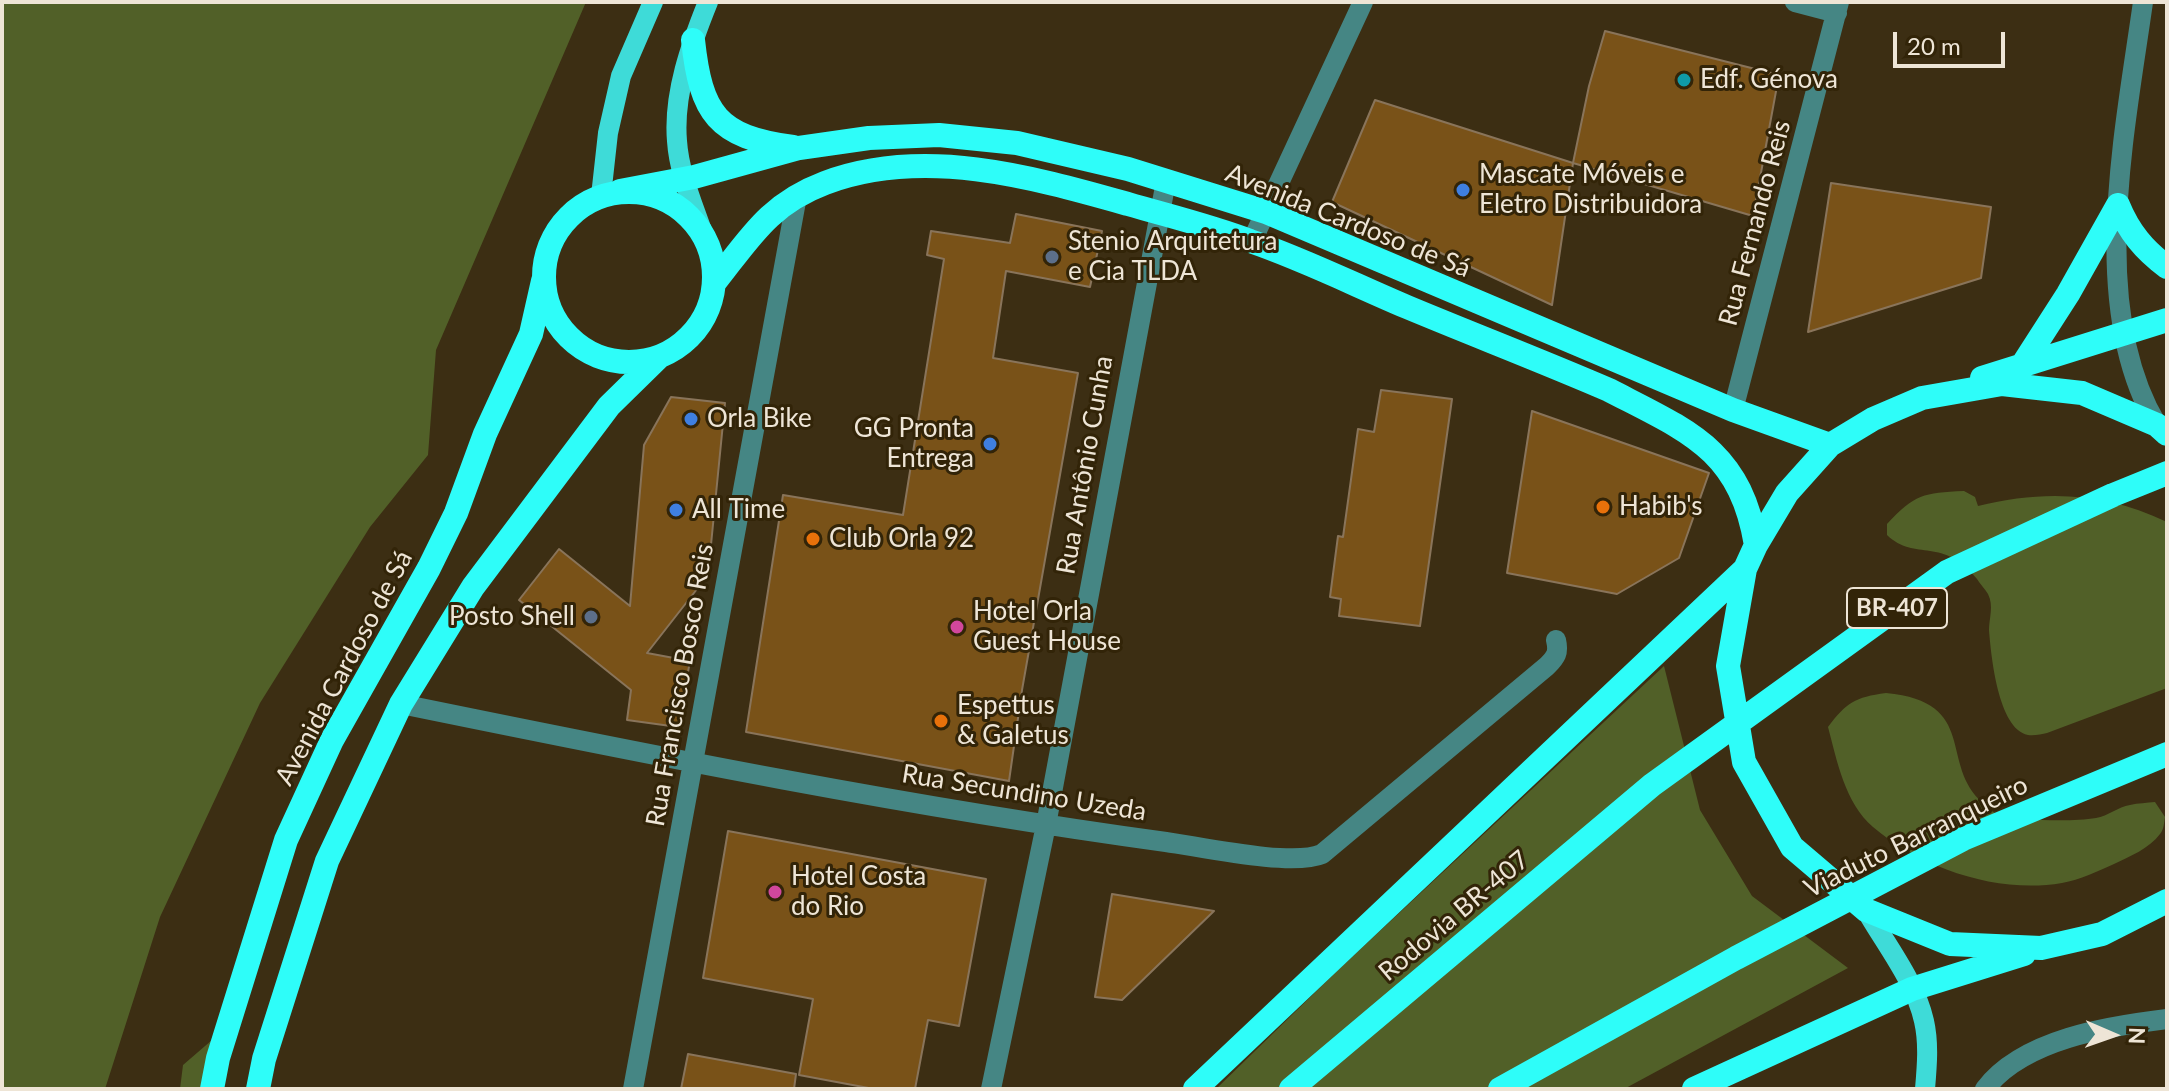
<!DOCTYPE html>
<meta charset="utf-8">
<style>
body{margin:0}
#map{position:relative;width:2169px;height:1091px;overflow:hidden;background:#3c2e13;font-family:Lato,sans-serif}
canvas{display:block}
.frame{position:absolute;inset:0;border:4px solid #eee5d6;pointer-events:none}
.north{position:absolute;left:2073px;top:995px;width:80px;height:80px;-webkit-text-stroke:6px #322408;paint-order:stroke;rotate:92deg;font-size:22px;font-weight:700;line-height:32px;text-align:center;color:#eee5d6}
.north::after{content:'';display:block;margin:auto;width:28px;height:36px;background:#eee5d6;clip-path:polygon(50% 0,100% 100%,50% 72%,0 100%)}
.scale{position:absolute;left:1893px;top:32px;width:112px;height:36px;box-sizing:border-box;border:4px solid #eee5d6;border-top:0;padding-left:10px;font-size:24px;line-height:28px;white-space:nowrap;color:#eee5d6;-webkit-text-stroke:6px #322408;paint-order:stroke}
</style>
<div id="map">
<canvas width="2169" height="1091"></canvas>
<div class="frame"></div>
<div class="north">N</div>
<div class="scale">20 m</div>
</div>
<script>
const g = document.querySelector('canvas').getContext('2d');
g.lineJoin = 'round';
function fill(path, color) {
  g.fillStyle = color;
  g.fill(path, 'evenodd');
}
function stroke(path, color, width, dash) {
  g.strokeStyle = color;
  g.lineWidth = width;
  g.lineCap = dash ? 'butt' : 'round';
  g.setLineDash(dash || []);
  g.stroke(path);
}
function label(font, color, halo, rows, align = 'center') {
  g.font = font + ' Lato,sans-serif';
  g.lineWidth = 6;
  g.setLineDash([]);
  g.textBaseline = 'middle';
  g.strokeStyle = halo;
  g.fillStyle = color;
  for (const [text, x, y, turn = 0] of rows) {
    g.save();
    g.translate(x, y);
    g.rotate((+turn || 0) * Math.PI / 180);
    g.textAlign = isNaN(turn) ? turn : align;
    if (halo) g.strokeText(text, 0, 0);
    g.fillText(text, 0, 0);
    g.restore();
  }
}
fill(new Path2D(`
 M 2,2 L 586,2 L 436,350 L 428,455 L 370,527 L 260,703 L 160,917 L 105,1089 L 2,1089 Z
 M 1964,491 L 1975,497 L 1978,506 C 2044,490 2104,492 2167,522 L 2167,688 L 2047,733 C 2042,734 2034,736 2028,735 C 1998,729 1991,655 1989,630 C 1989,618 1994,606 1988,594 C 1985,589 1980,584 1977,579 C 1944,536 1915,562 1887,535 L 1887,524 C 1915,494 1923,493 1964,491 Z
 M 1664,666 L 1700,810 L 1752,896 L 1848,968 L 1624,1089 L 1216,1089 L 1337,971 Z
 M 1886,693 C 1980,702 1938,764 1983,803 C 1987,807 1992,812 1997,814 C 2022,821 2071,822 2096,818 C 2108,816 2118,807 2130,805 C 2138,803 2147,803 2155,802 L 2165,817 C 2164,822 2164,830 2160,834 C 2150,848 2129,857 2114,864 C 2098,871 2080,880 2062,883 C 1998,894 1923,869 1873,827 C 1845,803 1837,761 1828,727 C 1846,703 1855,697 1886,693 Z
 M 212,1040 L 202,1089 L 180,1089 L 183,1065 Z`), '#516028');
const building = new Path2D(`
 M 1605,31 L 1779,75 L 1753,216 L 1573,163 L 1589,86 Z
 M 1375,100 L 1573,163 L 1552,305 L 1332,202 Z
 M 1831,183 L 1991,207 L 1981,278 L 1808,332 Z
 M 1016,214 L 1102,231 L 1090,287 L 1006,271 L 993,358 L 1078,373 L 1022,690 L 1009,781 L 746,732 L 783,495 L 903,515 L 944,259 L 927,255 L 931,231 L 1010,243 Z
 M 1381,390 L 1452,399 L 1420,626 L 1339,616 L 1341,599 L 1330,597 L 1338,536 L 1343,537 L 1358,429 L 1374,432 Z
 M 671,397 L 725,403 L 708,575 L 647,653 L 690,661 L 678,727 L 627,720 L 631,690 L 519,600 L 559,549 L 630,606 L 644,445 Z
 M 1532,411 L 1709,473 L 1679,558 L 1617,594 L 1507,573 Z
 M 728,831 L 986,879 L 959,1026 L 928,1020 L 915,1089 L 874,1089 L 799,1075 L 813,999 L 703,978 Z
 M 1112,894 L 1214,911 L 1122,1000 L 1095,997 Z
 M 688,1054 L 796,1074 L 794,1089 L 681,1089 Z`);
fill(building, '#795218');
stroke(building, '#89745a', 2);
stroke(new Path2D(`
 M 1795,2 L 1837,13
 M 2143,2 C 2125,131 2087,308 2157,425
 M 1252,241 L 1363,2
 M 1733,410 L 1839,2
 M 401,704 C 655,756 909,807 1166,842 C 1202,847 1292,867 1322,854 L 1547,666 C 1556,657 1559,653 1556,640
 M 633,1089 L 797,196
 M 991,1089 L 1046,825 L 1166,181
 M 1985,1089 C 2023,1039 2109,1026 2167,1019`), '#458684', 20);
stroke(new Path2D(`
 M 601,196 L 608,133 L 621,76 L 653,2
 M 702,231 C 692,202 679,172 677,141 C 673,94 691,44 708,2
 M 1866,910 C 1886,945 1915,981 1924,1021 C 1929,1043 1927,1066 1925,1089`), '#3edbd8', 20);
stroke(new Path2D(`
 M 693,40 C 701,114 717,137 793,147
 M 620,191 L 694,177 L 799,148 L 869,138 L 939,135 L 1017,143 L 1128,169 L 1266,212 L 1733,410 L 1830,445
 M544 277a85 85 0 1 1 170 0a85 85 0 1 1-170 0Z
 M 2118,205 C 2129,232 2144,250 2167,267
 M 715,282 C 750,238 769,204 825,183 C 923,146 1032,177 1128,204 C 1169,216 1211,226 1250,241 C 1303,259 1355,285 1407,307 C 1474,335 1542,361 1609,390 C 1688,431 1740,449 1756,545
 M 2023,364 L 2068,294 L 2118,205
 M 1982,378 L 2167,320
 M 2167,434 L 2157,425 L 2082,393 L 2002,384 L 1922,398 L 1873,419 L 1830,445 L 1787,493 L 1756,545 L 1745,569 L 1728,666 L 1744,762 L 1792,847 L 1866,910 L 1950,944 L 2041,948 L 2102,934 L 2167,901
 M 212,1089 L 218,1058 L 286,840 L 332,740 L 429,568 L 456,513 L 485,434 L 531,334 L 543,281
 M 258,1089 L 264,1059 L 327,861 L 401,704 L 473,587 L 609,406 L 658,358
 M 1195,1089 L 1745,569
 M 1291,1089 L 1652,785 L 1947,572 L 2113,495 L 2167,473
 M 1500,1089 L 1736,958 L 1963,839 L 2167,754
 M 1694,1089 L 1912,989 L 2024,954`), '#2efdf9', 24);
for (const [x, y, r, color] of [
 [1684,80,8,"#0f9aa8"],
 [1463,190,8,"#3f7fe0"],
 [1052,257,8,"#5c6f8a"],
 [691,419,8,"#3f7fe0"],
 [990,444,8,"#3f7fe0"],
 [1603,507,8,"#e8710a"],
 [676,510,8,"#3f7fe0"],
 [813,539,8,"#e8710a"],
 [591,617,8,"#5c6f8a"],
 [957,627,8,"#d1479c"],
 [941,721,8,"#e8710a"],
 [775,892,8,"#d1479c"]
]) {
  const dot = new Path2D();
  dot.arc(x, y, r, 0, 2 * Math.PI);
  g.fillStyle = color;
  g.fill(dot);
  stroke(dot, '#322408', 3);
}
for (const [x, y, w] of [
 [1897,608,100]
]) {
  const box = new Path2D();
  box.roundRect(x - w / 2, y - 20, w, 40, 6);
  g.fillStyle = '#322408';
  g.fill(box);
  stroke(box, '#eee5d6', 2);
}
label('bold 24px', '#eee5d6', null, [
 ["BR-407",1897,608]
]);
label('26px', '#eee5d6', '#322408', [
 ["Edf. Génova",1700,80],
 ["Mascate Móveis e",1479,175],
 ["Eletro Distribuidora",1479,205],
 ["Stenio Arquitetura",1068,242],
 ["e Cia TLDA",1068,272],
 ["Orla Bike",707,419],
 ["GG Pronta",974,429,"right"],
 ["Entrega",974,459,"right"],
 ["Habib's",1619,507],
 ["All Time",692,510],
 ["Club Orla 92",829,539],
 ["Hotel Orla",973,612],
 ["Guest House",973,642],
 ["Posto Shell",575,617,"right"],
 ["Espettus",957,706],
 ["& Galetus",957,736],
 ["Hotel Costa",791,877],
 ["do Rio",791,907]
], 'left');
label('26px', '#eee5d6', '#322408', [
 ["Avenida Cardoso de Sá",1348,221,22],
 ["Rua Fernando Reis",1755,223,-75],
 ["Rua Antônio Cunha",1085,465,-80],
 ["Avenida Cardoso de Sá",344,668,-62],
 ["Rua Francisco Bosco Reis",680,685,-80],
 ["Rua Secundino Uzeda",1024,793,9],
 ["Viaduto Barranqueiro",1916,837,-26],
 ["Rodovia BR-407",1454,916,-40]
]);
</script>
